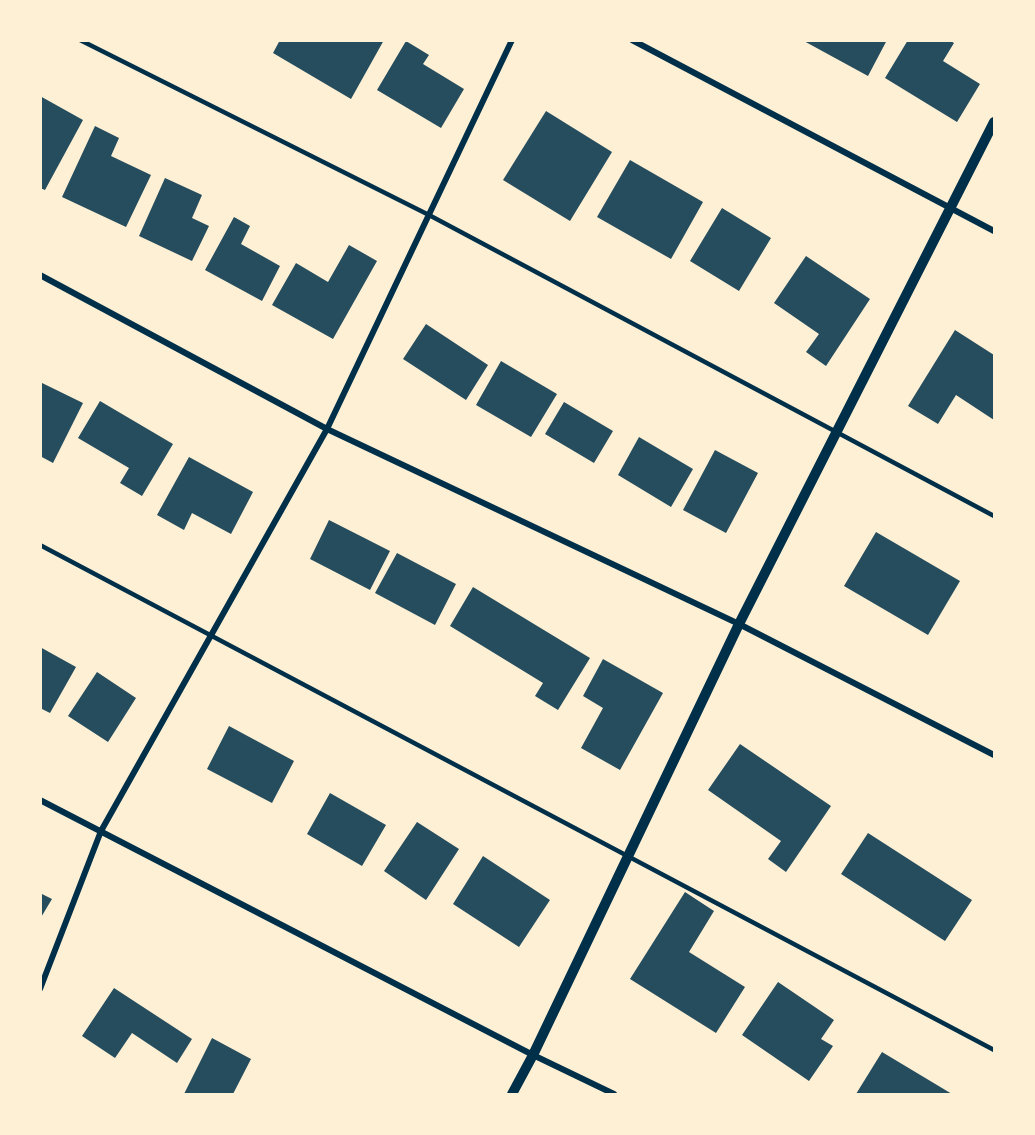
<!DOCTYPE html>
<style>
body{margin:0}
#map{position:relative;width:1035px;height:1135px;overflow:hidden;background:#fdf0d5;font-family:"Varela Round",sans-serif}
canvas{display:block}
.frame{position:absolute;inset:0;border:42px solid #fdf0d5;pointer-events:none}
</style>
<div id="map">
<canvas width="1035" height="1135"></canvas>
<div class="frame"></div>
</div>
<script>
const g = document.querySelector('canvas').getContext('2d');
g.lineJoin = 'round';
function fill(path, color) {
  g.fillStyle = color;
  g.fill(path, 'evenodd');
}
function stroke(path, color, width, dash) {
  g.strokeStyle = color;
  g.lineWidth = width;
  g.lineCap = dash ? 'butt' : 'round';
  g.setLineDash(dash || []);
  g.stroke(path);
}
fill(new Path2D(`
 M 280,40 L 384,40 L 351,99 L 273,53 Z
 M 802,40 L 887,40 L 868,76 Z
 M 908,40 L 949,40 L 954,43 L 943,61 L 980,84 L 957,122 L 885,78 Z
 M 406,41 L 429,55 L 423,64 L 464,89 L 441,128 L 377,90 Z
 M 40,96 L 83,120 L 45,190 L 40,188 Z
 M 546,111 L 612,152 L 570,221 L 503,180 Z
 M 95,126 L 119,138 L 111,156 L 151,175 L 126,227 L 62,197 Z
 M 630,160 L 703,202 L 671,259 L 597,217 Z
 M 165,178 L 202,195 L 192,218 L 209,226 L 192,261 L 139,236 Z
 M 722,208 L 771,238 L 739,291 L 690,261 Z
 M 234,217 L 250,226 L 241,244 L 280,266 L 262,301 L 205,270 Z
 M 349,245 L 377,261 L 333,339 L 272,305 L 296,263 L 328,282 Z
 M 806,256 L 870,299 L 826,366 L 806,352 L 819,334 L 774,303 Z
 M 426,324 L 488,365 L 466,400 L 403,359 Z
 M 955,330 L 994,355 L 994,420 L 956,395 L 938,424 L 908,406 Z
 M 501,361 L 557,394 L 531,437 L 476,405 Z
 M 40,382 L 83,403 L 53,463 L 40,456 Z
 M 100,401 L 173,444 L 142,496 L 120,483 L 129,468 L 78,438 Z
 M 564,402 L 613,431 L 594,463 L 545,434 Z
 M 639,437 L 693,469 L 671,507 L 618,475 Z
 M 715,450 L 758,473 L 726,533 L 683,510 Z
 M 189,457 L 253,492 L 231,534 L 192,513 L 184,530 L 157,515 Z
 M 329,520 L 390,551 L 370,590 L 310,559 Z
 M 876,532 L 960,581 L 928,635 L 844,586 Z
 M 397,553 L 456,584 L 435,625 L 375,593 Z
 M 473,587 L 590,658 L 558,710 L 535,696 L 543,683 L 450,626 Z
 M 40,647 L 76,667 L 50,713 L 40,708 Z
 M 603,659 L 663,693 L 620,770 L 581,748 L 603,708 L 583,696 Z
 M 97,672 L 136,698 L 108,742 L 68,716 Z
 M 229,726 L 294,761 L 272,803 L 207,769 Z
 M 740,744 L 831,806 L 786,872 L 768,859 L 781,841 L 708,790 Z
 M 330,793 L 386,825 L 362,866 L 307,834 Z
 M 417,822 L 459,849 L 426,900 L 384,871 Z
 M 868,833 L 972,900 L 945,941 L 841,874 Z
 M 483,856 L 550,900 L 519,947 L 453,904 Z
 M 685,892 L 714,911 L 689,952 L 745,987 L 716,1033 L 630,979 Z
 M 40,893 L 52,899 L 40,919 Z
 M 778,982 L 834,1020 L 821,1039 L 833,1046 L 809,1081 L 742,1035 Z
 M 114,988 L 192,1039 L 177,1063 L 132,1033 L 115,1058 L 82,1036 Z
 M 212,1038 L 251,1059 L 233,1094 L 184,1094 Z
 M 882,1052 L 952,1094 L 856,1094 Z`), '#264d5e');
stroke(new Path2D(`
 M 80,40 L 429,215 L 994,516
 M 40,545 L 994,1050`), '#003049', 4.5);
stroke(new Path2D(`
 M 632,40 L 994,231
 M 40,275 L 327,429 L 739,624 L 994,755
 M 40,800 L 533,1055 L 614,1094
 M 40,989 L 101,831 L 327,429 L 512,40`), '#003049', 6);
stroke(new Path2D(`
 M 512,1094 L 533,1055 L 739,624 L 994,122`), '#003049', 10);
</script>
